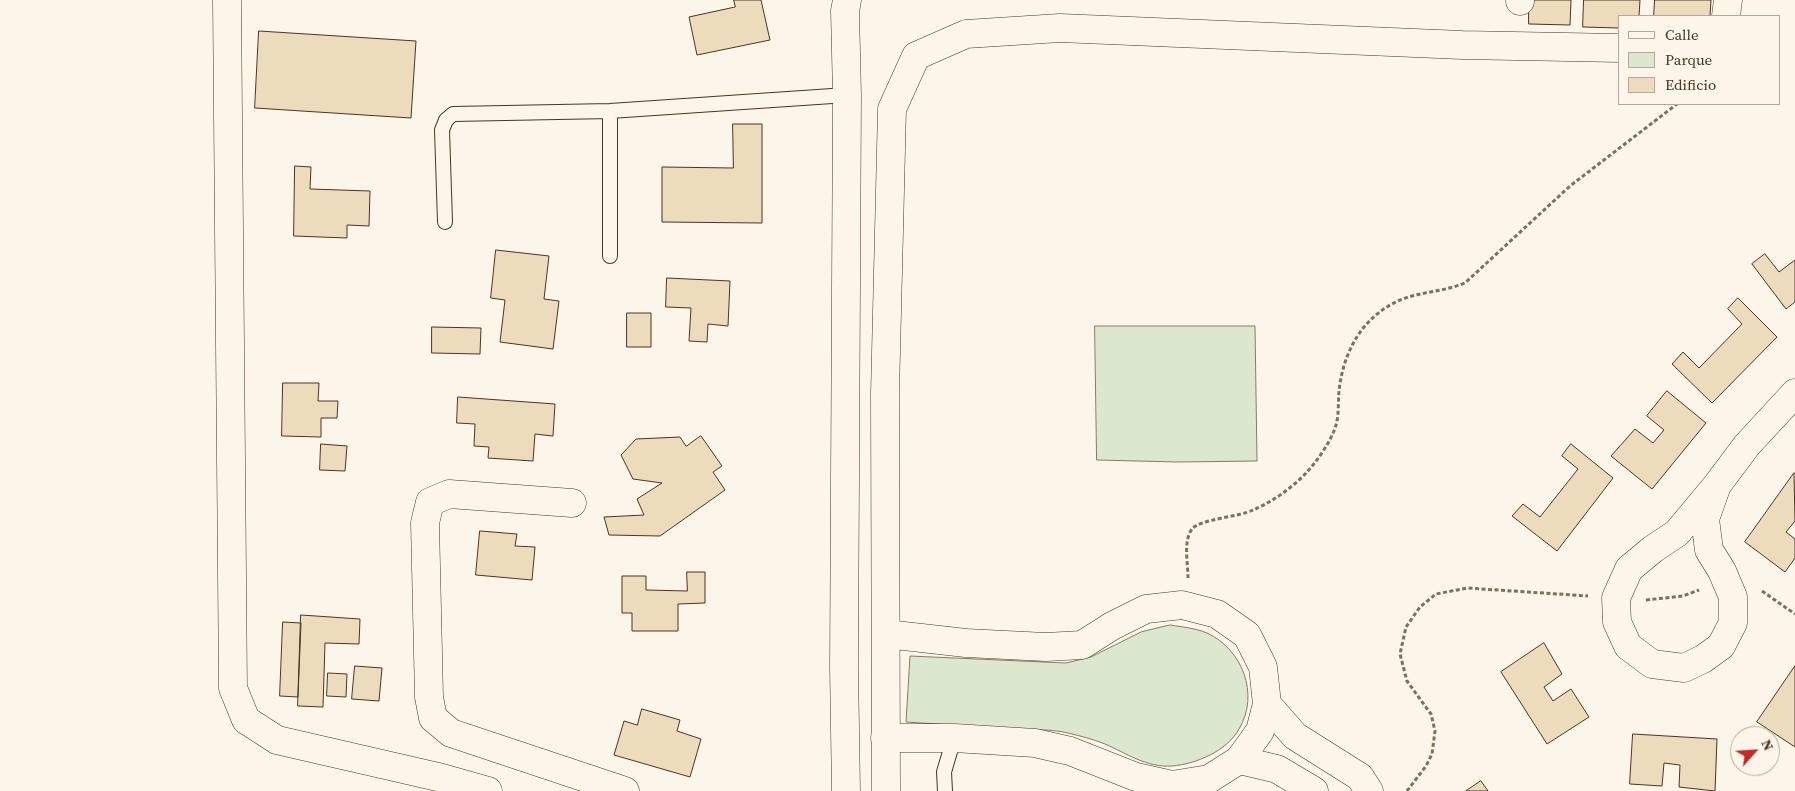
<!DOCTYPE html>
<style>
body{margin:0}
#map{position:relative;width:1795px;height:791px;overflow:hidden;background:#fbf6e9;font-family:"Source Serif 4",serif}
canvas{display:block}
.legend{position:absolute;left:1618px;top:15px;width:162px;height:90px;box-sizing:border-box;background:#fbf6e9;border:1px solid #b4a999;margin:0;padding:6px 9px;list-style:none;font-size:15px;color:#4a3520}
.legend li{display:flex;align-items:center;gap:10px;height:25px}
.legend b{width:25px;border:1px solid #b4a999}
.north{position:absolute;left:1730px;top:726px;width:50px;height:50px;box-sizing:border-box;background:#fbf6e9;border:1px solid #b4a999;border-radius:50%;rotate:64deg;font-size:14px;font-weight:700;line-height:20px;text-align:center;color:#4a3520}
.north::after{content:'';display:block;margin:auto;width:18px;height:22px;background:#c62828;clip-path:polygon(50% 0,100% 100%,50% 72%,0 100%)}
</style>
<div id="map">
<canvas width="1795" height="791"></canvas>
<ul class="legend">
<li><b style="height:6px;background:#fbf6e9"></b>Calle</li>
<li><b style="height:14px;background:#dce7d0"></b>Parque</li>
<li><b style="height:14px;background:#ecdcbc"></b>Edificio</li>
</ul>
<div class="north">N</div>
</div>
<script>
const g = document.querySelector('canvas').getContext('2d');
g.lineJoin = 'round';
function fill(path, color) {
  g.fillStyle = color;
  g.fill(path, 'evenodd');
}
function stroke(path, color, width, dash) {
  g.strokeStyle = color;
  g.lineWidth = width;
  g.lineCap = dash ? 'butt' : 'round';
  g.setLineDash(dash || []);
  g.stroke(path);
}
const green = new Path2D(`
 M 1095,326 L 1255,326 L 1257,461 L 1177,462 L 1097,460 Z
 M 1170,625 C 1182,627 1195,628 1207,633 C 1242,649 1260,694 1239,729 C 1227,751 1196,764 1172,766 C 1147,768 1126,753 1105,744 C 1093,739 1080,736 1068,733 C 1052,729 1032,730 1016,729 C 979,727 943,724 906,722 L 910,656 L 1066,663 L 1091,657 L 1141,632 Z`);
fill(green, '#dce7d0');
stroke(green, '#887966', 1);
const building = new Path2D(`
 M 734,0 L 761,0 L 770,40 L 697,55 L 689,17 L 735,7 Z
 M 1529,0 L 1571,0 L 1570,25 L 1529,24 Z
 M 1584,0 L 1640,0 L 1639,16 L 1619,16 L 1619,28 L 1583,27 Z
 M 1655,0 L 1711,0 L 1710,16 L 1654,16 Z
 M 259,31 L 416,41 L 411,118 L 255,108 Z
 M 733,124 L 762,124 L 762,223 L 662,222 L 662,167 L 733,168 Z
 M 295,166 L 311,167 L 310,189 L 370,191 L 369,226 L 347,225 L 347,238 L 294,236 Z
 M 496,250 L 549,256 L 544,299 L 559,301 L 553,349 L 500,342 L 505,300 L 491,298 Z
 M 1765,254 L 1779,272 L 1795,260 L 1795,302 L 1786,309 L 1752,264 Z
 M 667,278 L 730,281 L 728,326 L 708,324 L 707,342 L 689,341 L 691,308 L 666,307 Z
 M 1738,298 L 1777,337 L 1712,403 L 1672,364 L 1683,352 L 1699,368 L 1742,324 L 1728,309 Z
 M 627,313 L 651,313 L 651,347 L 627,347 Z
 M 432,327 L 481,328 L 480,354 L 432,353 Z
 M 283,383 L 319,383 L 318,401 L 338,401 L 337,418 L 321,418 L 321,437 L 282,436 Z
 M 1667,391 L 1706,423 L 1652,489 L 1611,456 L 1635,429 L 1653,443 L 1664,430 L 1647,416 Z
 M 458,397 L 555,404 L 553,436 L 535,434 L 533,461 L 488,458 L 489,447 L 474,446 L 475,424 L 457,423 Z
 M 701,436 L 722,466 L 713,472 L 725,490 L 660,536 L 609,535 L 604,517 L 644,515 L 637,499 L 662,483 L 633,479 L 621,455 L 636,439 L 680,437 L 686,446 Z
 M 321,444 L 347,446 L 345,471 L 320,470 Z
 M 1571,444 L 1613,478 L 1557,551 L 1512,516 L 1523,504 L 1540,517 L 1578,469 L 1562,456 Z
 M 1794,473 L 1795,521 L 1786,532 L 1795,539 L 1795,558 L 1785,572 L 1745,542 Z
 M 480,531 L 517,534 L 515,546 L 535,547 L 532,580 L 476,575 Z
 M 687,572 L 705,572 L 705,603 L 678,604 L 678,631 L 632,631 L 632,613 L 622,613 L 622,576 L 646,576 L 646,590 L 687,591 Z
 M 301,615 L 360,619 L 359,644 L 325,643 L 323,707 L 298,706 Z
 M 283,622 L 301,623 L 298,697 L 280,696 Z
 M 1544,643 L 1562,674 L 1544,687 L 1553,701 L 1571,689 L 1589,717 L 1547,744 L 1501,672 Z
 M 355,666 L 382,668 L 379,701 L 352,699 Z
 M 1795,666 L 1795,747 L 1757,722 Z
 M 328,673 L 347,674 L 346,697 L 327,696 Z
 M 642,709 L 680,720 L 677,731 L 701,739 L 690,777 L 614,755 L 624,721 L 637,725 Z
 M 1633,734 L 1717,739 L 1715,791 L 1679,787 L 1680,765 L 1664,763 L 1662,786 L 1630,784 Z
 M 1481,781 L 1488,791 L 1466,791 Z`);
fill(building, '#ecdcbc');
stroke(building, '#4a3520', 1);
const service = new Path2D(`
 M 610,111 L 610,256
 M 445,222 L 442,130 L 446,120 L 453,114 L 610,111 L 847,95
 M 945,791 L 944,772 L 954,738`);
const minor = new Path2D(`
 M 227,0 L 233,688 L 246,720 L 277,740 L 442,778 L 488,791
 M 1520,0 L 1520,1
 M 1726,16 L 1728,0
 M 1717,485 L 1705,519 L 1709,550 L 1722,571 L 1733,597 L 1733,623 L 1721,646 L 1703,659 L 1684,668 L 1652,664 L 1628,646 L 1617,622 L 1616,598 L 1629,569 L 1653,549 L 1677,533 L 1717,485 L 1747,445 L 1795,393
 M 572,503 L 449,494 L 430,502 L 425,523 L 429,697 L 433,718 L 451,733 L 625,791
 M 1267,704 L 1295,736 L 1360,777 L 1369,791
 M 885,738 L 954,738 L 1035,743 L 1070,751 L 1136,777 L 1172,785 L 1209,779 L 1239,760 L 1260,731 L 1267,704 L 1263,667 L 1247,635 L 1217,614 L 1182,605 L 1146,609 L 1112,626 L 1082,645 L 1046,647 L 966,643 L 886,634
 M 1239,760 L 1277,769 L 1314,791
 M 846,791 L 844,668 L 847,95 L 845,11 L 847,0
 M 886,791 L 885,393 L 892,109 L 916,56 L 966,34 L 1060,28 L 1462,45 L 1619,48`);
stroke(service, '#4a3520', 16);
stroke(minor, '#4a3520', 29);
stroke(new Path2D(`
 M 1188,578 C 1188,563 1183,541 1192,529 C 1200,519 1239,517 1253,510 C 1272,502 1292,488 1306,473 C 1316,463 1332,440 1336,425 C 1339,415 1338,402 1339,391 C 1343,355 1359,322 1392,304 C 1415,291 1441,293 1465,283 L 1570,186 L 1677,104
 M 1762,591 L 1795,614
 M 1646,600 L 1683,596 L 1699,590
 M 1407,791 L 1426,766 L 1432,754 L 1435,731 L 1431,714 L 1407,681 L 1400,654 L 1406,627 L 1420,607 L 1436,594 L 1467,588 L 1588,596`), '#7f6f5c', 3, [4, 2.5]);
stroke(service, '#fbf6e9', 14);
stroke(minor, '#fbf6e9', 28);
</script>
